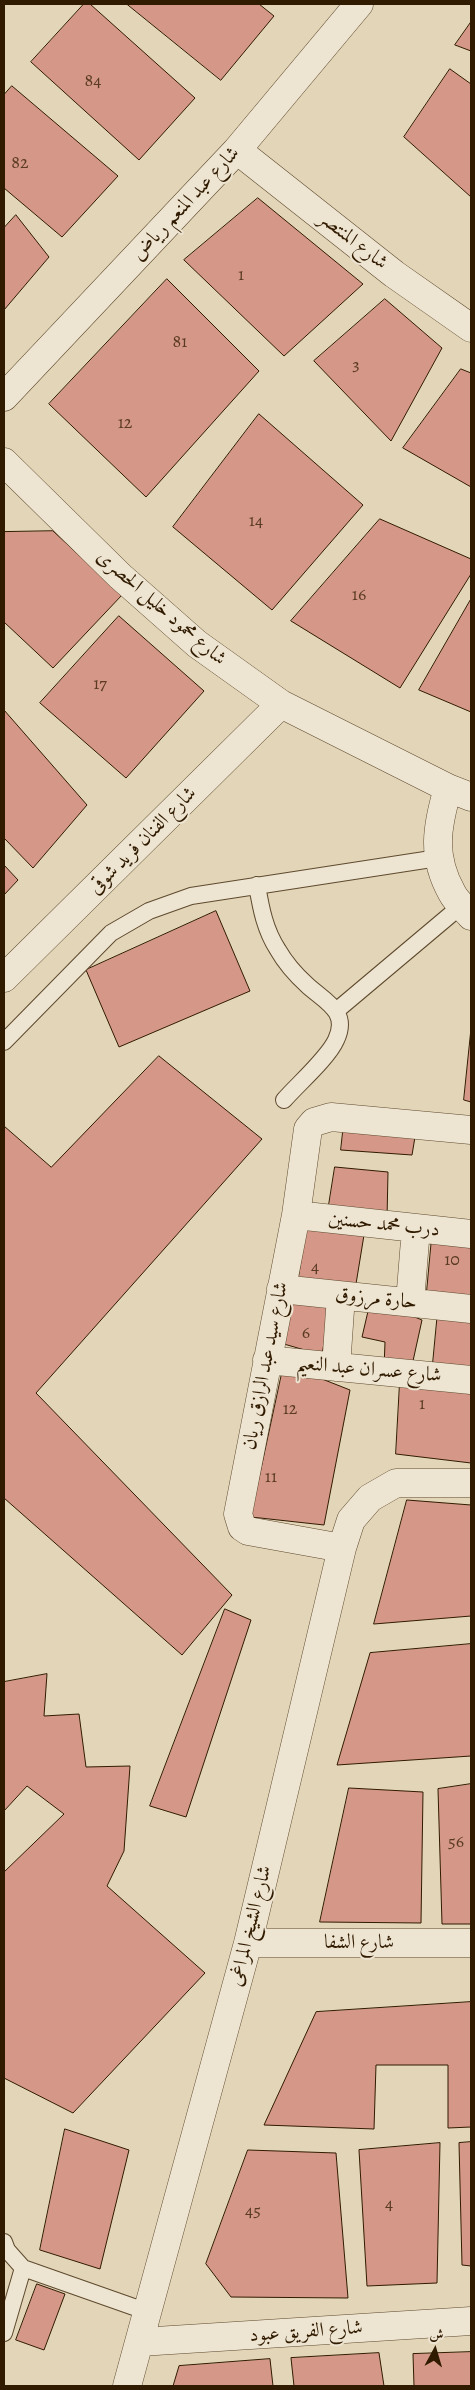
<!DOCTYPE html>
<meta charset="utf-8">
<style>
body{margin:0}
#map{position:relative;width:475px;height:2390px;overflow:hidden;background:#e3d5b8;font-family:Alegreya,Amiri,serif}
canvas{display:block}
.frame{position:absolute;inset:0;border:5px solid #311b00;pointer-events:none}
.north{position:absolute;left:410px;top:2325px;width:50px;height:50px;-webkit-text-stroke:4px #ede4d1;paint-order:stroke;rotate:6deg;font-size:14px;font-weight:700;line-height:20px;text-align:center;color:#311b00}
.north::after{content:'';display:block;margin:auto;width:18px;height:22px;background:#311b00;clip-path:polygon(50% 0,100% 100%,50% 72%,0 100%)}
</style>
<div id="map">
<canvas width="475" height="2390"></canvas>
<div class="frame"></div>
<div class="north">ش</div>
</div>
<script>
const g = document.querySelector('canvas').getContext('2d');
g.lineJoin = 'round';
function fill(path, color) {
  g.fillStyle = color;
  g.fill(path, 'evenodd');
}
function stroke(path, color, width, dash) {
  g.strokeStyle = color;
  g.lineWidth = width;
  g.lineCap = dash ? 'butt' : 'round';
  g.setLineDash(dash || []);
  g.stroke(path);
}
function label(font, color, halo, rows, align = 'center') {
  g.font = font + ' Alegreya,Amiri,serif';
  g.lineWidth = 4;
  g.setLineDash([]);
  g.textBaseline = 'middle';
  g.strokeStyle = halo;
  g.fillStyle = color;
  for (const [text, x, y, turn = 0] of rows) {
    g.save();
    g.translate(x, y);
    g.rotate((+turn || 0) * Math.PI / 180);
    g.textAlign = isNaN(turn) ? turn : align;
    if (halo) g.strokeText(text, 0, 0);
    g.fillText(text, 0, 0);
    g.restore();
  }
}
const building = new Path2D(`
 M 84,4 L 90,4 L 195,98 L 139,160 L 31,62 Z
 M 127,4 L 259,4 L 274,16 L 221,80 Z
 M 471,22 L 471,51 L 455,45 Z
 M 450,69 L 471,84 L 471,197 L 404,137 Z
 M 12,86 L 118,176 L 62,237 L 4,188 L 4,95 Z
 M 258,198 L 363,284 L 284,356 L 184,260 Z
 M 16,215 L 49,257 L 4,310 L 4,228 Z
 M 167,279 L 259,371 L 146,497 L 49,404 Z
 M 385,299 L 442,348 L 391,441 L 314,361 Z
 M 461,369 L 471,373 L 471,487 L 403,448 Z
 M 259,414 L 363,505 L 272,610 L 173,527 Z
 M 380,519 L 471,559 L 471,574 L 400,688 L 291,621 Z
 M 53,531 L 122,595 L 53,668 L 4,622 L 4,532 Z
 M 471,599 L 471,712 L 419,690 Z
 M 119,616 L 204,691 L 126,778 L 40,703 Z
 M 4,710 L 87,805 L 33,868 L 4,838 Z
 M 4,865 L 18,880 L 4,895 Z
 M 216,911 L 250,991 L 119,1047 L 86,970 Z
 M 471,1029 L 471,1102 L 464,1100 Z
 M 159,1056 L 262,1139 L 36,1393 L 232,1595 L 182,1655 L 4,1498 L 4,1126 L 51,1167 Z
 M 344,1123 L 416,1131 L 412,1155 L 341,1150 Z
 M 335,1167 L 388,1172 L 387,1219 L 328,1211 Z
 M 307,1226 L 364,1235 L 356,1284 L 298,1282 Z
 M 432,1237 L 471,1245 L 471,1298 L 427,1291 Z
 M 285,1298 L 331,1303 L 322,1355 L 277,1342 Z
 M 385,1305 L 422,1320 L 413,1361 L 384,1369 L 385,1342 L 362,1337 L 369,1307 Z
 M 438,1311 L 471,1314 L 471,1367 L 433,1363 Z
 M 284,1364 L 350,1390 L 324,1525 L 251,1517 Z
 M 400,1382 L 471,1388 L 471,1463 L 396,1454 Z
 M 407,1500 L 471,1505 L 471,1616 L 374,1624 Z
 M 225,1609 L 251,1620 L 186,1817 L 150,1806 Z
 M 471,1644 L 471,1756 L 337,1765 L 370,1653 Z
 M 47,1674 L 44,1716 L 79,1714 L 86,1767 L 130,1766 L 124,1851 L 107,1886 L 205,1973 L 73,2113 L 4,2078 L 4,1872 L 64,1814 L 27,1786 L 4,1811 L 4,1682 Z
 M 471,1784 L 471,1924 L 442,1924 L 438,1789 Z
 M 349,1788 L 423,1792 L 421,1923 L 320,1922 Z
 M 471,2002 L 471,2127 L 448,2128 L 448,2065 L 376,2065 L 374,2129 L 264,2125 L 316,2012 Z
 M 65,2129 L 129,2150 L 100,2269 L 40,2250 Z
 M 471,2142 L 471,2266 L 462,2265 L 459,2143 Z
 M 440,2143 L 437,2283 L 367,2286 L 359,2150 Z
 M 248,2150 L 336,2153 L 348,2298 L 231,2297 L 206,2264 Z
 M 37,2284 L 65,2294 L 44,2350 L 16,2340 Z
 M 471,2352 L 471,2386 L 414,2386 L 413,2354 Z
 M 379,2353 L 384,2386 L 294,2386 L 291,2358 Z
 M 270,2359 L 273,2386 L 173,2386 L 179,2366 Z`);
fill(building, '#d49788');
stroke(building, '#311b00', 1);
const service = new Path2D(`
 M 257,885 C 261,909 265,930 278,950 C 286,964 296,975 307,985 C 324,1001 350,1011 336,1040 C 328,1058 298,1084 284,1100
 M 336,1011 L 462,905
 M 4,1042 L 111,933 L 149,911 L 191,896 L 438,858
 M 4,2242 L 7,2250 L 23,2268 L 148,2312
 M 4,2333 L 23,2268`);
const minor = new Path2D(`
 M 237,150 L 394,274 L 471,328
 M 4,397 L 237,150 L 359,4
 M 4,462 L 120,576 L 197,644 L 281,704 L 448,788 L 471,797
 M 448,788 C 437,826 431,856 452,893 C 456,901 465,909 471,916
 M 4,978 L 281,704
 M 296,1215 L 471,1234
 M 281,1289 L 471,1309
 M 410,1302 L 416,1228
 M 267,1360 L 471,1380
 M 336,1367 L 341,1296
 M 342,1548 L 248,1531 L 242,1527 L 238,1514 L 296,1215 L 308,1129 L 314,1122 L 331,1117 L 471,1130
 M 248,1943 L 471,1943
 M 140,2342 L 471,2321
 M 127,2386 L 248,1943 L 342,1548 L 351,1520 L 370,1498 L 396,1483 L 471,1483`);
stroke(service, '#5e4a2e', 18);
stroke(minor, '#5e4a2e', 29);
stroke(service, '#ede4d1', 16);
stroke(minor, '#ede4d1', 28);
label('18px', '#5a3a22', null, [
 ["84",93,82],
 ["82",20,164],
 ["1",241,276],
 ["81",180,343],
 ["3",356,366],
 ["12",125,424],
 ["14",256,522],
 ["16",359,596],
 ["17",100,685],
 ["10",452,1261],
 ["4",315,1268],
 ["6",306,1334],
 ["1",422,1405],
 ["12",290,1410],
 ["11",271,1478],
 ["56",456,1843],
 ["4",389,2205],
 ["45",253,2212]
]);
label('20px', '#311b00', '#ede4d1', [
 ["شارع عبد المنعم رياض",186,204,-47],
 ["شارع المنتصر",353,241,38],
 ["شارع محمود خليل الحصرى",161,608,41],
 ["شارع الفنان فريد شوقى",143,841,-45],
 ["درب محمد حسنين",384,1225,6],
 ["حارة مرزوق",376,1299,6],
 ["شارع سيد عبد الرازق ريان",266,1366,-79],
 ["شارع عسران عبد النعيم",369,1370,5],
 ["شارع الشيخ المراغى",251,1926,-76],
 ["شارع الشفا",359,1943],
 ["شارع الفريق عبود",306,2332,-4]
]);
</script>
